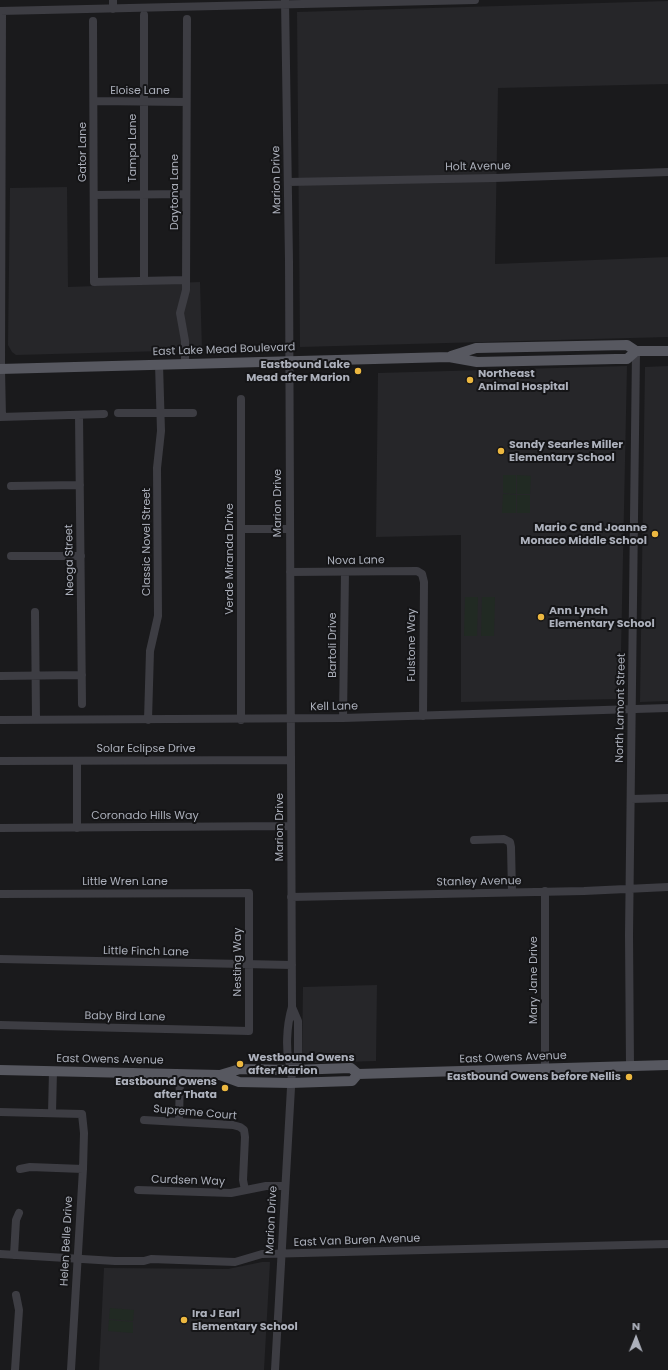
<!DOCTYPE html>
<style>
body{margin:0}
#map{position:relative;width:668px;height:1370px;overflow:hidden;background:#1a1a1c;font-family:Poppins,sans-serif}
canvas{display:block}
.north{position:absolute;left:616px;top:1318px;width:40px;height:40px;-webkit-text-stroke:3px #151517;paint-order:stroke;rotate:1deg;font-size:11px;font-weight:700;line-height:16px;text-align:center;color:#acb0bb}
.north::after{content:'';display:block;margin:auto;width:14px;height:18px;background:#acb0bb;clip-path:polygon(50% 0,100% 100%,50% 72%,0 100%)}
</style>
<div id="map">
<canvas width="668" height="1370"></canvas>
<div class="north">N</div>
</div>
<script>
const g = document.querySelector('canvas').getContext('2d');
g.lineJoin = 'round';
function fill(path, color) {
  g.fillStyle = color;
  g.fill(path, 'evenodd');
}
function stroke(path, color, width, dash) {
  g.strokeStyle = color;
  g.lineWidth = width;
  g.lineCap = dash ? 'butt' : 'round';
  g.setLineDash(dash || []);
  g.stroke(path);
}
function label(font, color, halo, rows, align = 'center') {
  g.font = font + ' Poppins,sans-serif';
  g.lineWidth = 4;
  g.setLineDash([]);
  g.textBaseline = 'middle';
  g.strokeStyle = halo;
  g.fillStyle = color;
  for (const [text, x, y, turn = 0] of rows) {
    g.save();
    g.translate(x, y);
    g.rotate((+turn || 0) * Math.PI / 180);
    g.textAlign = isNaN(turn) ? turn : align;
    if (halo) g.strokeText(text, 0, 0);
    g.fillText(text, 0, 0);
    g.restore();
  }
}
fill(new Path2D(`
 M 668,1 L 668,84 L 498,88 L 495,264 L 668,257 L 668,337 L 300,347 L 297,12 Z
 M 67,187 L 68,287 L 200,282 L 202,350 L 16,355 L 12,352 L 8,345 L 10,188 Z
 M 627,366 L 620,699 L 461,702 L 461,535 L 376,537 L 378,373 Z
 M 668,366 L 668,701 L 640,702 L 645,367 Z
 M 377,985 L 376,1061 L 307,1063 L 303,1061 L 302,1057 L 303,987 Z
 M 262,1262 L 270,1262 L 264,1370 L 99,1370 L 104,1268 L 228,1269 Z`), '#262629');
fill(new Path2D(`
 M 503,475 L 516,475 L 516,494 L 503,493 Z
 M 517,475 L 531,476 L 530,494 L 517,494 Z
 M 503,494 L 516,495 L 516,513 L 502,513 Z
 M 517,495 L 530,495 L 530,513 L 517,513 Z
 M 465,597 L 478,597 L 477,636 L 464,636 Z
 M 482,597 L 495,597 L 494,636 L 481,636 Z
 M 110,1308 L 134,1310 L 133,1321 L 109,1319 Z
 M 109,1320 L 133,1322 L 133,1333 L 108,1331 Z`), '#212a23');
stroke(new Path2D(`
 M 113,0 L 113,9
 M 0,11 L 475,0
 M 2,11 L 1,369 L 2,417
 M 93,21 L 94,282 L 186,280
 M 94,101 L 186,102
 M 288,182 L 495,178 L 668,172
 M 94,195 L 186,194
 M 144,281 L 144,15
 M 185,364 L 185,341 L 180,313 L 186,290 L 187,19
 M 118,413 L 193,413
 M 79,415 L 82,704
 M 0,417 L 104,414
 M 11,486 L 80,485
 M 241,529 L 289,529
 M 11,556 L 81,556
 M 290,572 L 417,571 L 422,574 L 424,582 L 423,716
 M 35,612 L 36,720
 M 0,676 L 82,675
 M 343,718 L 345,572
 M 0,720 L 343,718 L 668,708
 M 148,720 L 150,651 L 158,616 L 157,468 L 161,431 L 159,364
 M 241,720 L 241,399
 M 0,761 L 291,760
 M 77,761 L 77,828
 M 631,799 L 668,798
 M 0,828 L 291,826
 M 474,840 L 504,839 L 510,842 L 511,847 L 512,892
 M 0,894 L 249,893 L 249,1031 L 0,1025
 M 291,897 L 584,891 L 668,887
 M 0,959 L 292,965
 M 630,1066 L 629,935 L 636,351
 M 545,1069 L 545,891
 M 292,1070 L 298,1063 L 298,1021 L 292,1007
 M 0,1112 L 82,1114 L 84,1133 L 83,1169 L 71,1370
 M 52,1113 L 53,1071
 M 144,1120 L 233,1125 L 240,1127 L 244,1130 L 245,1137 L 243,1180 L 245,1190
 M 179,1122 L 180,1074
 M 20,1169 L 30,1167 L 83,1169
 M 138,1190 L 231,1193 L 266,1186 L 285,1186
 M 0,1254 L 115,1261 L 144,1261 L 151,1259 L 235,1262 L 262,1254 L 668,1244
 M 14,1255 L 16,1220 L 19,1213
 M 15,1370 L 19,1310 L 16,1295
 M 275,1370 L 292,1070 C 284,1054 287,1024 292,1007 L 289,261 L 285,0`), '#3d3d43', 8);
stroke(new Path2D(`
 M 451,356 L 476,348 L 627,345 L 636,351
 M 0,369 L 449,357 L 477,362 L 616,359 L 627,359 L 636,351 L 668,351
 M 0,1070 L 220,1075 L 239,1082 L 290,1083 L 352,1081 L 358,1074
 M 220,1075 L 240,1069 L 292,1070 L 351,1068 L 358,1074 L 668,1065`), '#575860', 10);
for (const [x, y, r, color] of [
 [358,371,4,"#edb840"],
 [470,380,4,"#edb840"],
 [501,451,4,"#edb840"],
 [655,534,4,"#edb840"],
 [541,617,4,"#edb840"],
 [240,1064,4,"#edb840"],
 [629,1077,4,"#edb840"],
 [225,1088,4,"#edb840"],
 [184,1320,4,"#edb840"]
]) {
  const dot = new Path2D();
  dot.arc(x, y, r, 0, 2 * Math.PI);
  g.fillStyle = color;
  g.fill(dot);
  stroke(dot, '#151517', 1.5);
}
label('11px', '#acb0bb', '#151517', [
 ["Eloise Lane",140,91],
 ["Tampa Lane",133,148,-90],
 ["Gator Lane",83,152,-90],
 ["Holt Avenue",478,167,-1],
 ["Marion Drive",277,180,-91],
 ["Daytona Lane",175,192,-90],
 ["East Lake Mead Boulevard",224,350,-2],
 ["Marion Drive",278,503,-90],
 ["Classic Novel Street",147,542,-90],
 ["Verde Miranda Drive",230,559,-90],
 ["Neoga Street",70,560,-91],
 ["Nova Lane",356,561,-1],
 ["Bartoli Drive",333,645,-90],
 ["Fulstone Way",412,645,-90],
 ["Kell Lane",334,707,-1],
 ["North Lamont Street",621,708,-89],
 ["Solar Eclipse Drive",146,749],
 ["Coronado Hills Way",145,816],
 ["Marion Drive",280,827,-90],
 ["Little Wren Lane",125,882],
 ["Stanley Avenue",479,882,-1],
 ["Little Finch Lane",146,952,1],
 ["Nesting Way",238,962,-90],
 ["Mary Jane Drive",534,980,-90],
 ["Baby Bird Lane",125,1017,1],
 ["East Owens Avenue",513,1058,-2],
 ["East Owens Avenue",110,1060,1],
 ["Supreme Court",195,1113,5],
 ["Curdsen Way",188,1181,2],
 ["Marion Drive",272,1220,-87],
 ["Helen Belle Drive",67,1241,-87],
 ["East Van Buren Avenue",357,1241,-2]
]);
label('bold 11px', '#acb0bb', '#151517', [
 ["Eastbound Lake",350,365,"right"],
 ["Mead after Marion",350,378,"right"],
 ["Northeast",478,374],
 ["Animal Hospital",478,387],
 ["Sandy Searles Miller",509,445],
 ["Elementary School",509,458],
 ["Mario C and Joanne",647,528,"right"],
 ["Monaco Middle School",647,541,"right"],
 ["Ann Lynch",549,611],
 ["Elementary School",549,624],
 ["Westbound Owens",248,1058],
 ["after Marion",248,1071],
 ["Eastbound Owens before Nellis",621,1077,"right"],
 ["Eastbound Owens",217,1082,"right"],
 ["after Thata",217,1095,"right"],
 ["Ira J Earl",192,1314],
 ["Elementary School",192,1327]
], 'left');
</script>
